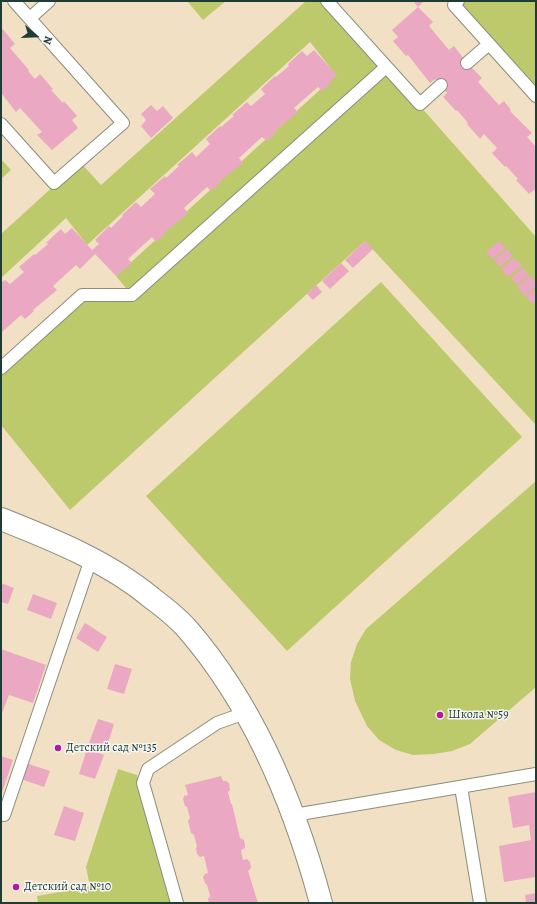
<!DOCTYPE html>
<meta charset="utf-8">
<style>
body{margin:0}
#map{position:relative;width:537px;height:904px;overflow:hidden;background:#f2e0c4;font-family:Alegreya,serif}
canvas{display:block}
.frame{position:absolute;inset:0;border:2px solid #1f3d34;pointer-events:none}
.north{position:absolute;left:16px;top:16px;width:40px;height:40px;-webkit-text-stroke:3px #f6f6f2;paint-order:stroke;rotate:109deg;font-size:11px;font-weight:700;line-height:16px;text-align:center;color:#1f3d34}
.north::after{content:'';display:block;margin:auto;width:14px;height:18px;background:#1f3d34;clip-path:polygon(50% 0,100% 100%,50% 72%,0 100%)}
</style>
<div id="map">
<canvas width="537" height="904"></canvas>
<div class="frame"></div>
<div class="north">N</div>
</div>
<script>
const g = document.querySelector('canvas').getContext('2d');
g.lineJoin = 'round';
function fill(path, color) {
  g.fillStyle = color;
  g.fill(path, 'evenodd');
}
function stroke(path, color, width, dash) {
  g.strokeStyle = color;
  g.lineWidth = width;
  g.lineCap = dash ? 'butt' : 'round';
  g.setLineDash(dash || []);
  g.stroke(path);
}
function label(font, color, halo, rows, align = 'center') {
  g.font = font + ' Alegreya,serif';
  g.lineWidth = 3;
  g.setLineDash([]);
  g.textBaseline = 'middle';
  g.strokeStyle = halo;
  g.fillStyle = color;
  for (const [text, x, y, turn = 0] of rows) {
    g.save();
    g.translate(x, y);
    g.rotate((+turn || 0) * Math.PI / 180);
    g.textAlign = isNaN(turn) ? turn : align;
    if (halo) g.strokeText(text, 0, 0);
    g.fillText(text, 0, 0);
    g.restore();
  }
}
fill(new Path2D(`
 M 187,1 L 226,1 L 203,20 Z
 M 306,1 L 327,1 L 536,237 L 536,425 L 365,241 L 70,510 L 1,425 L 1,368 L 82,295 L 129,292 L 116,276 L 336,75 L 310,42 L 87,245 L 66,218 L 1,278 L 1,234 L 80,162 L 101,185 Z
 M 458,1 L 536,1 L 536,96 Z
 M 1,159 L 11,170 L 1,179 Z
 M 381,282 L 522,437 L 287,651 L 146,496 Z
 M 536,481 L 536,687 L 470,744 L 452,751 L 434,754 L 413,755 L 396,750 L 379,740 L 367,726 L 355,701 L 350,679 L 351,662 L 357,644 L 366,629 Z
 M 118,769 L 137,775 L 174,903 L 38,903 L 37,896 L 90,887 L 86,867 Z`), '#bdca6c');
fill(new Path2D(`
 M 413,1 L 424,1 L 418,7 Z
 M 418,7 L 433,22 L 429,26 L 449,50 L 454,46 L 467,63 L 482,78 L 478,82 L 499,105 L 504,101 L 511,110 L 510,111 L 532,133 L 527,137 L 536,147 L 536,192 L 534,190 L 529,194 L 516,180 L 518,179 L 506,166 L 505,167 L 492,153 L 497,148 L 484,134 L 480,139 L 467,124 L 468,123 L 457,110 L 456,111 L 443,97 L 447,93 L 435,79 L 430,83 L 408,55 L 406,56 L 393,41 L 398,37 L 392,30 Z
 M 1,27 L 15,44 L 10,48 L 29,70 L 28,71 L 35,79 L 40,74 L 53,89 L 51,90 L 63,103 L 64,101 L 77,116 L 72,120 L 78,128 L 52,150 L 37,135 L 42,132 L 20,108 L 16,112 L 2,94 L 1,95 Z
 M 314,50 L 337,75 L 330,82 L 331,83 L 322,91 L 318,87 L 294,108 L 298,112 L 274,132 L 276,133 L 267,141 L 262,137 L 239,158 L 243,163 L 219,182 L 220,183 L 211,191 L 207,187 L 184,208 L 188,213 L 164,233 L 165,234 L 156,242 L 152,237 L 128,259 L 132,263 L 116,276 L 95,254 L 80,269 L 76,265 L 53,286 L 57,290 L 33,310 L 34,311 L 25,319 L 21,315 L 1,333 L 1,283 L 5,280 L 10,284 L 24,272 L 19,267 L 34,254 L 35,255 L 48,244 L 46,243 L 61,229 L 65,234 L 72,228 L 92,250 L 99,244 L 95,240 L 109,226 L 111,228 L 123,216 L 122,215 L 136,202 L 141,207 L 155,194 L 150,189 L 165,176 L 166,178 L 179,166 L 177,165 L 192,152 L 196,157 L 210,144 L 206,139 L 220,126 L 221,127 L 234,116 L 232,115 L 247,102 L 251,106 L 265,94 L 261,89 L 275,76 L 276,77 L 289,66 L 288,64 L 302,51 L 307,56 Z
 M 151,105 L 157,111 L 163,106 L 173,118 L 151,138 L 141,126 L 146,120 L 141,114 Z
 M 365,241 L 373,249 L 353,268 L 345,260 Z
 M 499,241 L 506,248 L 493,259 L 486,252 Z
 M 507,249 L 513,256 L 500,267 L 494,260 Z
 M 514,258 L 522,266 L 508,277 L 501,269 Z
 M 341,263 L 349,271 L 330,289 L 322,281 Z
 M 523,268 L 529,275 L 517,285 L 511,278 Z
 M 530,276 L 536,282 L 536,286 L 525,296 L 517,287 Z
 M 316,285 L 322,292 L 313,300 L 307,294 Z
 M 536,288 L 536,300 L 532,304 L 526,296 Z
 M 1,583 L 14,588 L 8,604 L 1,602 Z
 M 33,594 L 57,603 L 51,619 L 27,610 Z
 M 85,623 L 107,637 L 98,652 L 76,638 Z
 M 1,649 L 46,665 L 33,703 L 9,695 L 1,716 Z
 M 115,664 L 132,669 L 124,694 L 107,689 Z
 M 98,719 L 114,724 L 106,749 L 89,743 Z
 M 87,749 L 104,755 L 95,779 L 79,774 Z
 M 1,756 L 13,760 L 1,795 Z
 M 26,763 L 50,771 L 44,787 L 21,779 Z
 M 221,776 L 223,781 L 226,781 L 229,783 L 230,790 L 228,792 L 231,804 L 232,804 L 240,838 L 244,840 L 245,845 L 245,848 L 241,850 L 243,860 L 247,859 L 250,862 L 251,868 L 248,871 L 258,903 L 209,903 L 208,899 L 210,896 L 207,885 L 205,883 L 203,877 L 205,874 L 208,873 L 204,856 L 200,857 L 197,854 L 196,848 L 197,846 L 194,835 L 191,833 L 188,821 L 190,818 L 187,807 L 185,806 L 183,799 L 184,796 L 188,795 L 185,785 Z
 M 536,792 L 536,877 L 504,882 L 499,846 L 531,840 L 529,825 L 513,828 L 508,797 Z
 M 64,806 L 84,813 L 75,841 L 54,835 Z
 M 536,893 L 536,903 L 526,903 L 525,895 Z`), '#eba8c2');
const lane = new Path2D(`
 M 327,1 L 420,104 L 441,85
 M 458,1 L 454,5 L 536,96
 M 30,18 L 49,1
 M 467,63 L 489,44
 M 1,124 L 54,183 L 123,123 L 14,1
 M 1,368 L 82,295 L 132,295 L 386,67
 M 461,787 L 480,903
 M 4,815 L 91,559
 M 294,815 L 536,774
 M 177,903 L 143,783 L 148,769 L 217,723 L 245,713`);
const street = new Path2D(`
 M 1,519 C 54,540 109,562 153,599 C 165,608 179,619 189,631 C 255,708 295,806 321,903`);
stroke(lane, '#888e7c', 14);
stroke(street, '#888e7c', 24);
stroke(lane, '#fff', 12);
stroke(street, '#fff', 22);
for (const [x, y, r, color] of [
 [440,715,4,"#b5179e"],
 [58,748,4,"#b5179e"],
 [16,887,4,"#b5179e"]
]) {
  const dot = new Path2D();
  dot.arc(x, y, r, 0, 2 * Math.PI);
  g.fillStyle = color;
  g.fill(dot);
  stroke(dot, '#f6f6f2', 1.5);
}
label('12px', '#1f3d34', '#f6f6f2', [
 ["Школа №59",448,715],
 ["Детский сад №135",66,748],
 ["Детский сад №10",24,887]
], 'left');
</script>
